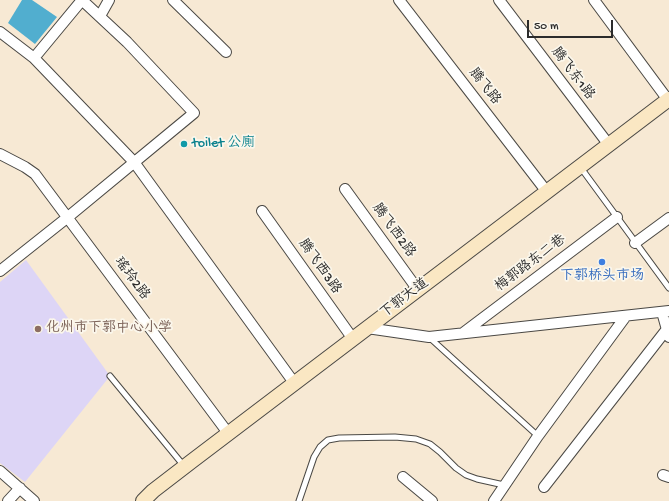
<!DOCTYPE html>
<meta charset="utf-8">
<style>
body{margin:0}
#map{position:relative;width:669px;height:501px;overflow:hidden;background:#f7e9d4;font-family:"Gochi Hand",sans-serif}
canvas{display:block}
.scale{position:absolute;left:527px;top:20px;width:86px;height:18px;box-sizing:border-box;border:2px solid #2b2b2b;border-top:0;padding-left:5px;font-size:12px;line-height:14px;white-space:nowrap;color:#2b2b2b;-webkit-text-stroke:3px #fbf7ec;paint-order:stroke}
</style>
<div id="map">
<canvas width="669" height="501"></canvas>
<div class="scale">50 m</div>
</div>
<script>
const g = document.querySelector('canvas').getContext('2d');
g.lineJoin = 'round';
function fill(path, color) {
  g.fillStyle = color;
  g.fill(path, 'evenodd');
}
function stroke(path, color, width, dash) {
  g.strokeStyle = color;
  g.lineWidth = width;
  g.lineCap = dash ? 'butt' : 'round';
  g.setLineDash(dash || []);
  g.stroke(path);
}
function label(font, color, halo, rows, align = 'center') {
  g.font = font + ' "Gochi Hand","LXGW WenKai TC",sans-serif';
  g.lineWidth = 3.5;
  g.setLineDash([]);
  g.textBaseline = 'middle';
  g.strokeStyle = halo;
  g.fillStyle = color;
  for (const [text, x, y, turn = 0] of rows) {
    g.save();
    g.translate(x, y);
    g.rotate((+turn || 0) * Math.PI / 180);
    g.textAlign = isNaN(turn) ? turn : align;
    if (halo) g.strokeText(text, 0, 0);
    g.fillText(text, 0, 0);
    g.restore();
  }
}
fill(new Path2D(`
 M 26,260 L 110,376 L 25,482 L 0,463 L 0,282 Z`), '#ddd5f6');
fill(new Path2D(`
 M 22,0 L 32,0 L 57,17 L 35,44 L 8,23 Z`), '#51aecf');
const service = new Path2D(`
 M 581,168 L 669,288
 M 430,338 L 538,436
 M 110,376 L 184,466
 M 299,501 L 314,457 L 320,447 L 328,440 L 339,438 L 395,437 L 416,439 L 430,444 L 440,452 L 456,468 L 466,475 L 477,479 L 504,485`);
const minor = new Path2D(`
 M 173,0 L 226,52
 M 399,0 L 547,192
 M 499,0 L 609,145
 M 594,0 L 668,100
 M 100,16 L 109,0
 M 0,32 L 34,58 L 134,162 L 295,384
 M 34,58 L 82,0
 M 0,154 L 25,167 L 35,174 L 228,433
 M 345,189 L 418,290
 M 262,211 L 353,339
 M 635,243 L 669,218
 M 0,271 L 68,217 L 194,113 L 127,42 L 82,0
 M 662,312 L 669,337
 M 367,328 L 429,337 L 669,311
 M 463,333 L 617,217
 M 0,471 L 34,501
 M 663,475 L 669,477
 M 403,477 L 432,501
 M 544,487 L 667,329
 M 8,501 L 20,488
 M 494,501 L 538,436 L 626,316`);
const secondary = new Path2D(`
 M 143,501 L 153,491 L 192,461 L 669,99`);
stroke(service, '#4a4844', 7);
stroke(minor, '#4a4844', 12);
stroke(secondary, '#4a4844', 16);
stroke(service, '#fff', 5);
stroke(minor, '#fff', 10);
stroke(secondary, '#fae7c3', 14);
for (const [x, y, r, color] of [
 [184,144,4,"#0f9aa8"],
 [602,262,4,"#3f7fe0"],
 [38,329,4,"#8d6e63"]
]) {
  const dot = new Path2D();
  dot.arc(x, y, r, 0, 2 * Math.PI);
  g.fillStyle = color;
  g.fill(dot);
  stroke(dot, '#fbf7ec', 1.5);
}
label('14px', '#2b2b2b', '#fbf7ec', [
 ["腾飞东1路",572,74,53],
 ["腾飞路",484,87,52],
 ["腾飞西2路",393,231,54],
 ["梅郭路东二巷",531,264,-37],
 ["腾飞西3路",319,267,55],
 ["瑶玲2路",131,279,53],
 ["下郭大道",405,299,-37]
]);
label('14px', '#0d838f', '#fbf7ec', [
 ["toilet 公廁",192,144]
], 'left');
label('14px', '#366cbe', '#fbf7ec', [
 ["下郭桥头市场",602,277]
]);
label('14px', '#785e54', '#fbf7ec', [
 ["化州市下郭中心小学",46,329]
], 'left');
</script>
